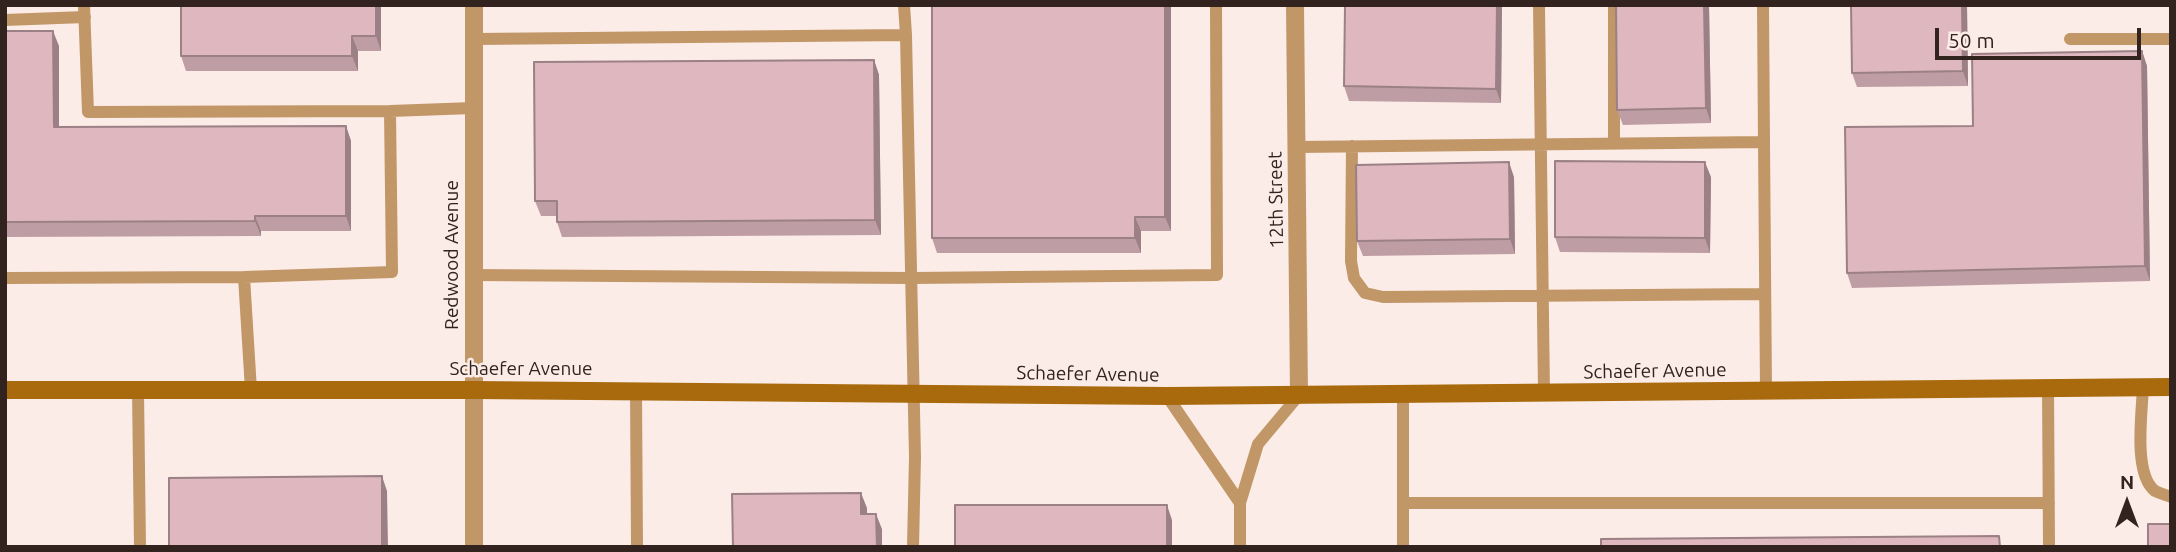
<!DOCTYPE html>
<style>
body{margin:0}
#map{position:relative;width:2176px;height:552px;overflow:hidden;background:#fcece7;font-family:Ubuntu,sans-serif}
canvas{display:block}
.frame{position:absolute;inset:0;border:7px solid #32231f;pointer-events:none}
.north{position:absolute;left:2092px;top:468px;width:70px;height:70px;-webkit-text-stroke:5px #fcece7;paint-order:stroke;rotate:0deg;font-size:19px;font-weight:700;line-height:28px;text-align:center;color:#32231f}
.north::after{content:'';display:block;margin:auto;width:24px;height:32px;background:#32231f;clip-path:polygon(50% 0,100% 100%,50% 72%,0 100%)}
.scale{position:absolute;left:1935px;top:28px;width:206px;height:32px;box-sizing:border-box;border:4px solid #32231f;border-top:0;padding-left:9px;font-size:21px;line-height:24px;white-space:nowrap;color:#32231f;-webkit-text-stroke:5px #fcece7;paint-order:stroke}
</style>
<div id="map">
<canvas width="2176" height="552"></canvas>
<div class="frame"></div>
<div class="north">N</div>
<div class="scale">50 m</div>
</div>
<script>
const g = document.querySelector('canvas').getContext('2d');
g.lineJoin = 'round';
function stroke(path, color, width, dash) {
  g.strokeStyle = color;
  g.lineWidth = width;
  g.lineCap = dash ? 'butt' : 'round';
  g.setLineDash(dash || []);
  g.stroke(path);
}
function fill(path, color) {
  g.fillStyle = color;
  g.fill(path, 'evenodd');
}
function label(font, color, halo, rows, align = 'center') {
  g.font = font + ' Ubuntu,sans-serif';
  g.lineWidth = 5;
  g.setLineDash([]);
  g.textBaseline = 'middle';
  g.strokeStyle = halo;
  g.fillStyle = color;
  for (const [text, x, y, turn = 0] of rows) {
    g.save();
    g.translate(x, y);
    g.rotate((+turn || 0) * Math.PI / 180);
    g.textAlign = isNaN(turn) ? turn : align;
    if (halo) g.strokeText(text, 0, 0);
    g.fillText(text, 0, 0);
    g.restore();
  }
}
stroke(new Path2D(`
 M 84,5 L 88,112 L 390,111 L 392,272 L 244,277 L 251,390
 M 904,5 L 906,35
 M 1539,5 L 1544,393
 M 1763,5 L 1764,142
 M 5,20 L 85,17
 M 474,39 L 906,35 L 915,457 L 913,547
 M 2070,39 L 2171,39
 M 390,111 L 473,108
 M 1614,143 L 1614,5
 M 1352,146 L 1351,261 L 1354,278 L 1365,293 L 1383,297 L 1765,294
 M 1297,147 L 1764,142 L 1766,391
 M 473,275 L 912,278 L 1217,275 L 1216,5
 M 5,278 L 244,277
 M 2143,387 C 2142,413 2133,474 2155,491 C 2159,493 2166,495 2171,497
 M 2048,388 L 2049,547
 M 138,390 L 140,547
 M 636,391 L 637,547
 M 1403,394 L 1403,547
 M 1167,396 L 1240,503
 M 1403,503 L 2049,503
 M 1240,547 L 1240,503 L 1258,444 L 1299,395`), '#c19768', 12);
stroke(new Path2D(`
 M 474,5 L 474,547
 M 1295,5 L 1299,395`), '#c19768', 18);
stroke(new Path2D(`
 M 5,390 L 473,390 L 1167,396 L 2171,387`), '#a86a0d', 18);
fill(new Path2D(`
 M 381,5 L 381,51 L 358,51 L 358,71 L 186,71 L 181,56 Z
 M 1171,5 L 1171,231 L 1141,231 L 1141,253 L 937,253 L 932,238 Z
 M 1502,5 L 1501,103 L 1349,101 L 1344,86 Z
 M 1616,5 L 1709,5 L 1711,123 L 1623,125 L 1617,110 Z
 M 1851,5 L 1967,5 L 1968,86 L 1857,87 L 1852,73 Z
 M 5,31 L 59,46 L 59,127 L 346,126 L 351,141 L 351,231 L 261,231 L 261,236 L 5,237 Z
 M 2142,51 L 2147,66 L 2150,281 L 1852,288 L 1847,273 Z
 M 874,60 L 879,75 L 881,235 L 562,237 L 557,222 L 557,216 L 541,216 L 535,201 Z
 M 1514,177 L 1515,254 L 1363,256 L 1357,241 Z
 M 1711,177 L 1710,253 L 1560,252 L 1555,237 Z`), '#bf9da4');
fill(new Path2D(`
 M 376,5 L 381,5 L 381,51 L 376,36 Z
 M 1165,5 L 1171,5 L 1171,231 L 1165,217 Z
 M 1497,5 L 1502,5 L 1501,103 L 1496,89 Z
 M 1704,5 L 1709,5 L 1711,123 L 1706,108 Z
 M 1962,5 L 1967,5 L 1968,86 L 1963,71 Z
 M 53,31 L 59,46 L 59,142 L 54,127 Z
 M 352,36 L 358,51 L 358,71 L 352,56 Z
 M 2142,51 L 2147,66 L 2150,281 L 2145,266 Z
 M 874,60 L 879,75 L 881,235 L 875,220 Z
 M 346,126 L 351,141 L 351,231 L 346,216 Z
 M 1509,162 L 1514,177 L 1515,254 L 1510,239 Z
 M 1705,162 L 1711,177 L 1710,253 L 1705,238 Z
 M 255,216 L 261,231 L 261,236 L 255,221 Z
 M 1135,217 L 1141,231 L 1141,253 L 1135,238 Z
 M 382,476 L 387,491 L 388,547 L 382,547 Z
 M 861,493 L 867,508 L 867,529 L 861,514 Z
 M 1167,505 L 1172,520 L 1172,547 L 1167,547 Z
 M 876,514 L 882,529 L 882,547 L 877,547 Z`), '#9b8086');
const building = new Path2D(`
 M 181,5 L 376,5 L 376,36 L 352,36 L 352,56 L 181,56 Z
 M 932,5 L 1165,5 L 1165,217 L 1135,217 L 1135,238 L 932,238 Z
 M 1345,5 L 1497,5 L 1496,89 L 1344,86 Z
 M 1616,5 L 1704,5 L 1706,108 L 1617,110 Z
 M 1851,5 L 1962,5 L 1963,71 L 1852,73 Z
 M 5,31 L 53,31 L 54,127 L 346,126 L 346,216 L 255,216 L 255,221 L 5,222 Z
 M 2142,51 L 2145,266 L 1847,273 L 1845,127 L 1973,126 L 1972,54 Z
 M 874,60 L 875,220 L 557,222 L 557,201 L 535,201 L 534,62 Z
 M 1555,161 L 1705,162 L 1705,238 L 1555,237 Z
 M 1509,162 L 1510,239 L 1357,241 L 1356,165 Z
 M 382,476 L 382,547 L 169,547 L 169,478 Z
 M 861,493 L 861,514 L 876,514 L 877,547 L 733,547 L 732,494 Z
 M 955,505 L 1167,505 L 1167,547 L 955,547 Z
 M 2148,524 L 2171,524 L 2171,547 L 2148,547 Z
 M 1999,536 L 2000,547 L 1514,547 L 1601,546 L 1601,539 Z`);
fill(building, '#deb7bf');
stroke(building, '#9b8086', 2);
label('19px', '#32231f', '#fcece7', [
 ["12th Street",1276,200,-91],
 ["Redwood Avenue",452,255,-90],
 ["Schaefer Avenue",521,369],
 ["Schaefer Avenue",1655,371,-1],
 ["Schaefer Avenue",1088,374,1]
]);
</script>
